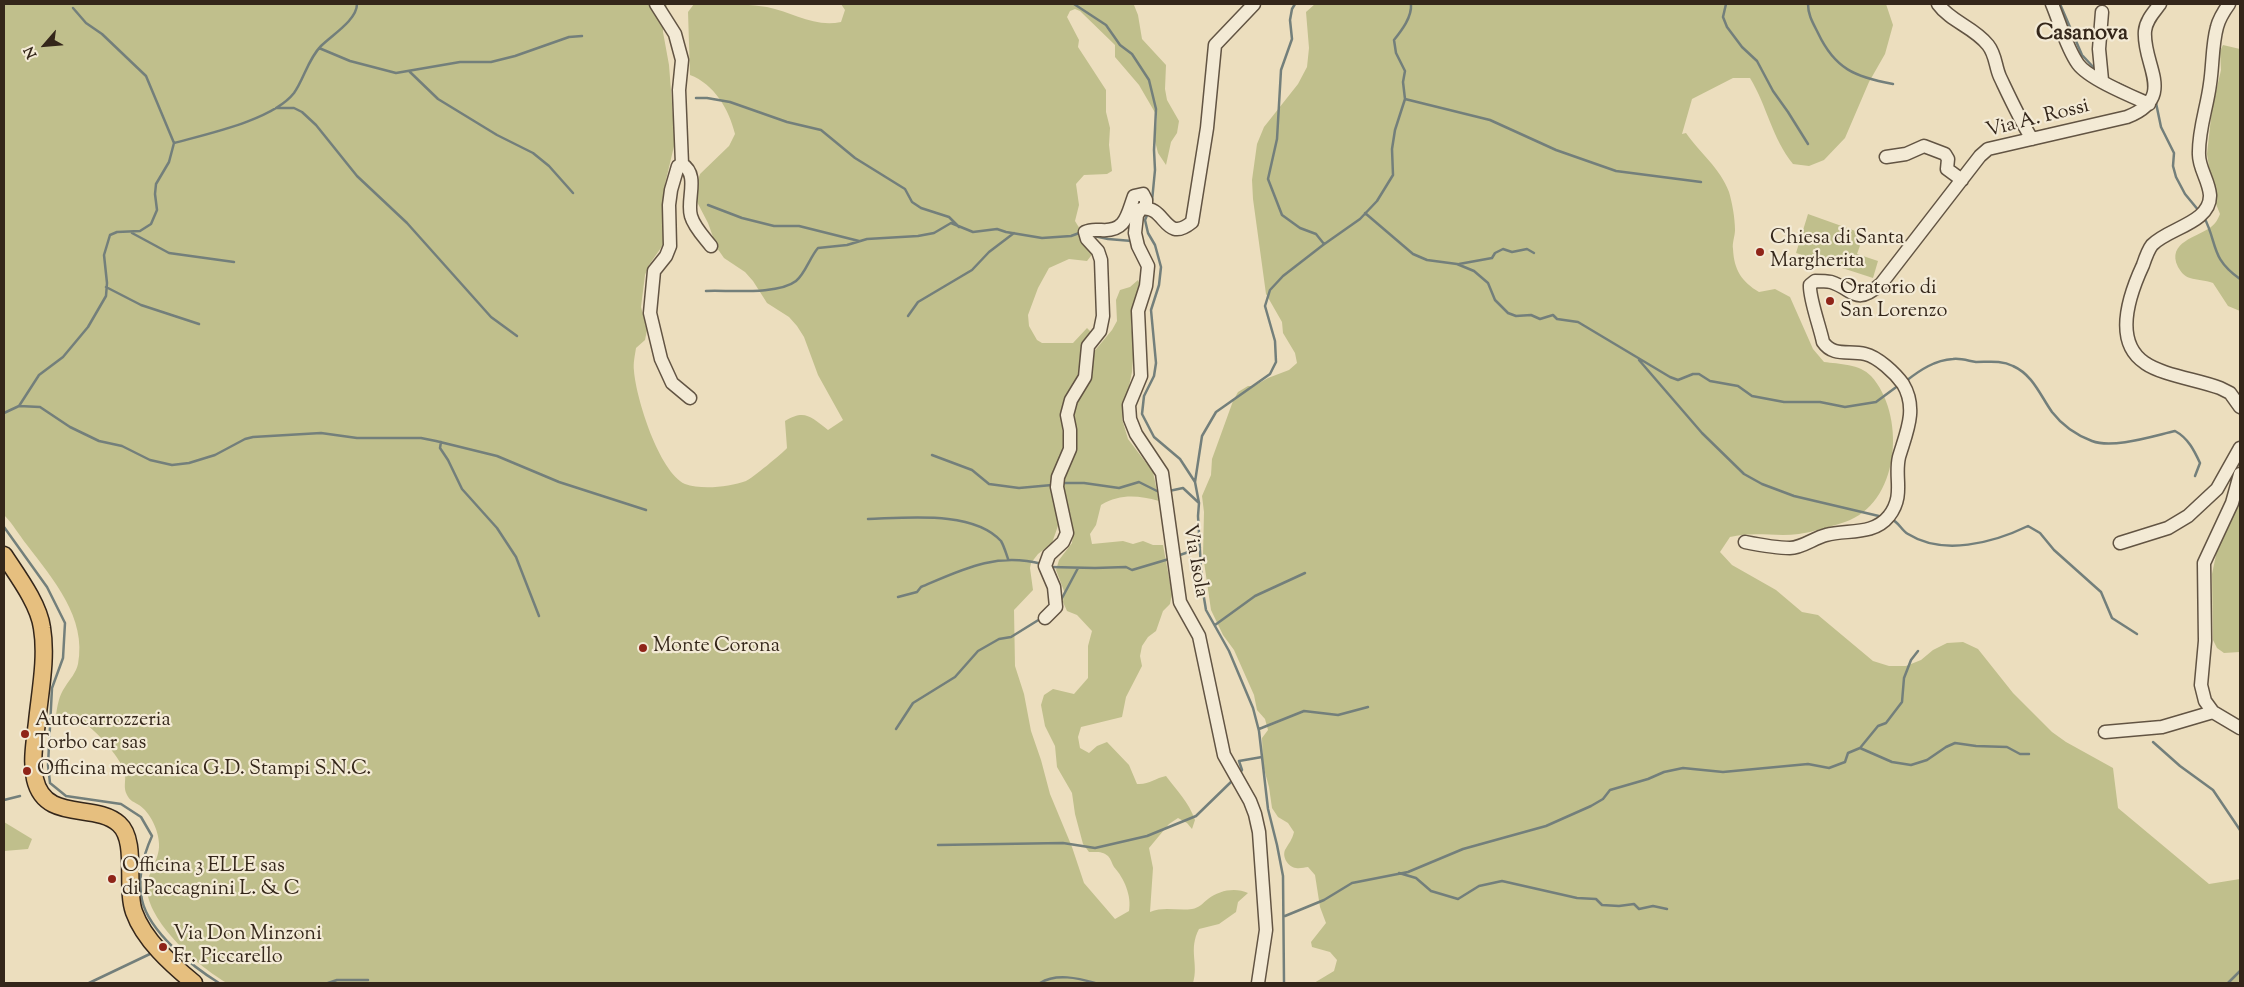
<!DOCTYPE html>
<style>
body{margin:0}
#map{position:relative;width:2244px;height:987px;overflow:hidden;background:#ecdebe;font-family:"Sorts Mill Goudy",serif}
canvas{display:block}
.frame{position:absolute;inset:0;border:5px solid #34261a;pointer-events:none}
.north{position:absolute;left:20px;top:20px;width:50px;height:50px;-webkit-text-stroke:4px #f3ead5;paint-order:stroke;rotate:243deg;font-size:14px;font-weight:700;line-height:20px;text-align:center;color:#34261a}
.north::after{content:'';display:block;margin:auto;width:18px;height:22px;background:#34261a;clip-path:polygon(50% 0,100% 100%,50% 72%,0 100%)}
</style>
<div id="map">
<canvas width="2244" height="987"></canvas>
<div class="frame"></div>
<div class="north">N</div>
</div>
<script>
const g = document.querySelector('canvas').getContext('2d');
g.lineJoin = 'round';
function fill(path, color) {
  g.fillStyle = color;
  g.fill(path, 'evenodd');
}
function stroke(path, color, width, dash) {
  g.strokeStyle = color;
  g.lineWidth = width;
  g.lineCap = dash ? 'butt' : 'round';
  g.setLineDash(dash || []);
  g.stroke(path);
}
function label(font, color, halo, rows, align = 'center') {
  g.font = font + ' "Sorts Mill Goudy",serif';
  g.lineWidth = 4.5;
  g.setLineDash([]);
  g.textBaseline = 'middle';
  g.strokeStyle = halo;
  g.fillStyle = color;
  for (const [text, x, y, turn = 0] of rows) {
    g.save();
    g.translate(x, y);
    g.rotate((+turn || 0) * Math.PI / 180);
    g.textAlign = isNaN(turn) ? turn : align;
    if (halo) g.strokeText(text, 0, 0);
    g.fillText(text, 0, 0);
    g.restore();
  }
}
fill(new Path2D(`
 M 4,4 L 667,4 L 663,22 L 663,32 L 669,65 L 675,142 L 665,184 L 667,239 L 649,265 L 645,275 L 641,307 L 647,330 L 645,340 L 636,348 C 635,355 633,363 634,371 C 636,398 659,472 685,484 C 701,490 730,487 746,481 C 751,479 783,453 787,448 L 785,421 C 805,409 811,417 828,430 L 843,420 L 818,375 L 804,337 L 797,326 L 789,317 L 767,303 L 753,281 L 745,272 L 724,258 L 717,248 L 708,223 L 696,200 L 696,186 L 700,174 L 729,146 L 735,134 C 729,109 714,84 690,75 L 688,12 L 694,4 C 718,4 743,3 767,7 C 792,12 815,28 841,22 L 845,10 L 841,4 L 1134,5 L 1138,15 L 1142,39 L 1166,65 L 1165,89 L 1167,100 L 1179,121 L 1177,133 L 1171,142 L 1166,165 L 1158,153 L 1155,141 L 1157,116 L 1139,85 L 1115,57 L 1115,45 L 1080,11 L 1075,9 L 1070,11 L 1067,17 L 1079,40 L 1078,47 L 1106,90 L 1106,112 L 1110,128 L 1109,145 L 1112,171 L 1107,174 L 1084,175 L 1076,184 L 1079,205 L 1075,221 L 1094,252 L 1087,261 L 1069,259 L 1049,268 L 1038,288 L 1028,315 L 1029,326 L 1037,340 L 1042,343 L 1073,343 L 1087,328 L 1091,332 L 1081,344 L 1080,371 L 1061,411 L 1064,448 L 1053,473 L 1059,523 L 1052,543 L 1038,554 L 1031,563 L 1030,568 L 1033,590 L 1014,610 L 1015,666 L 1024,694 L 1031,731 L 1041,760 L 1050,794 L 1072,847 L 1084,883 L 1115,919 L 1129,911 C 1132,896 1124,878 1114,867 C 1112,864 1111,859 1108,856 C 1103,851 1096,852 1089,852 L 1083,844 L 1075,814 L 1072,793 L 1057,767 L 1055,746 L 1045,726 L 1041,705 L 1044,695 L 1053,689 L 1074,694 L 1088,678 L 1088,646 L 1092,631 L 1077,615 L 1067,611 L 1063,602 L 1064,591 L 1056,570 L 1059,560 L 1072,543 L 1073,533 L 1061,489 L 1073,415 L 1076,404 L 1091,376 L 1092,354 L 1112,330 L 1117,321 L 1116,300 L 1120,290 L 1130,287 L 1138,280 L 1140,285 L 1133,306 L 1131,325 L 1134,345 L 1132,372 L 1122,419 L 1128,439 L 1153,472 L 1159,501 C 1137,495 1120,494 1101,505 L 1096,525 L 1090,534 L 1092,544 L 1123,541 L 1133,544 L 1143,541 L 1153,545 L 1163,545 L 1172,594 L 1170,604 L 1163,611 L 1156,631 L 1148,637 L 1142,646 L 1140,656 L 1142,666 L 1126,697 L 1122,717 L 1081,727 L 1078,737 L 1080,748 L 1089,753 L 1097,746 L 1107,742 L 1129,765 L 1137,784 C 1149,785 1155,778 1166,776 C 1178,792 1188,801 1195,820 L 1192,829 L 1187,823 L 1178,818 L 1169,824 L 1149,848 L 1153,868 L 1150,912 C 1164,906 1177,911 1192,909 C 1199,908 1203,903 1208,899 C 1219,890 1236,887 1248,893 L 1238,902 L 1236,912 L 1219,924 L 1199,929 C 1188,950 1199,964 1193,983 L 227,983 C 199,967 151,925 147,891 C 145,875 160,861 159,844 C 159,831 150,812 139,805 C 134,802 130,801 127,795 C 123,788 126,781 125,773 C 123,761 96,730 85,724 C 76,719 66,718 56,716 C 57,707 59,695 65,687 C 70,679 76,673 78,664 C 87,618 53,579 27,545 C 19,535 13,524 4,515 Z
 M 1315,4 L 1886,4 L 1893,25 L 1885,54 L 1869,82 L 1845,138 L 1824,160 L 1809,166 L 1793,164 C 1772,138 1767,106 1750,78 L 1733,78 L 1692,99 L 1682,134 L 1686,133 C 1699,152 1721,169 1729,192 C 1732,202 1735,218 1735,230 C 1735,236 1732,243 1733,249 C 1734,270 1742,282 1759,292 L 1775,289 L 1790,297 L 1813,349 L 1824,362 C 1839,364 1860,364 1871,376 C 1905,413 1901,498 1850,520 C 1838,525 1812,532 1799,534 C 1775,537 1754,531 1730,537 L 1720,552 L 1732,565 L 1776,590 L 1802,612 L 1818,615 L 1873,661 L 1889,666 L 1906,666 L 1921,660 L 1933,650 L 1947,643 L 1963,642 L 1978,649 L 2013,693 L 2052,732 L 2066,742 L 2113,768 L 2118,808 L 2209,884 L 2240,879 L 2240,983 L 1314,983 L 1334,971 L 1337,960 L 1330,952 L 1312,947 L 1311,942 L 1326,923 L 1320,907 L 1315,875 L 1308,867 C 1305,867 1300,869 1296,868 C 1288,867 1282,857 1285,850 C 1289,843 1292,840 1294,832 L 1288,823 L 1278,817 L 1272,808 L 1269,787 L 1263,765 L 1262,738 L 1268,730 L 1265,719 L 1257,710 L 1254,695 L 1234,650 L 1223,635 L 1211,610 L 1203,555 L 1204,512 L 1202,496 L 1211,475 L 1212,459 L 1233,401 L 1238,392 L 1248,386 L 1254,386 L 1268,378 L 1289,370 L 1297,363 L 1295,353 L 1283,333 L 1282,322 L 1266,294 L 1253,199 L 1252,180 L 1257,144 L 1264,127 L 1298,84 L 1307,67 L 1309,48 L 1306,12 Z
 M 2223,45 L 2240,49 L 2240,311 L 2228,306 L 2213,283 C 2205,280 2197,280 2190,278 C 2184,276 2181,272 2178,267 C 2166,242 2198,237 2211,227 C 2216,223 2218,219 2220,214 L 2214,199 L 2207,154 L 2212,109 L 2221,70 L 2220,51 Z
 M 1808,214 L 1864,234 L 1857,254 L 1878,261 L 1873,278 L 1796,253 Z
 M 2240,493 L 2240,652 L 2224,653 L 2217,648 L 2213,640 L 2212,574 L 2217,550 Z
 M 4,822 L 32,839 L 28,849 L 4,851 Z`), '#c0bf8c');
stroke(new Path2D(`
 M 1074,4 L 1106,25 L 1120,45 L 1132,54 L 1149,80 L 1156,109 L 1154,150 L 1155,170 L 1152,201
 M 1295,4 L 1292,9 L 1290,20 L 1292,39 L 1281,70 L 1277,139 L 1268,179 L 1282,215 L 1300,228 L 1316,234 L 1324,244
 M 1726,4 L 1723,17 L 1727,27 L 1742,47 L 1757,61 L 1773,91 L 1788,112 L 1808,144
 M 1808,4 C 1808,15 1813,23 1818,33 C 1835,69 1855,77 1893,84
 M 2060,4 L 2082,55 L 2096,70
 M 319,48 L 350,61 L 396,73 L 460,62 L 491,62 L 515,56 L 569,37 L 582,36
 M 410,72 L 438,99 L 497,135 L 533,153 L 549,166 L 573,193
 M 2118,83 L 2144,96
 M 696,98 L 707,98 L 730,102 L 787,122 L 821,130 L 855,158 L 905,189 L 912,202 L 921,208 L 949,217 L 959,227
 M 1405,99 L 1490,120 L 1556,150 L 1616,171 L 1701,182
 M 2156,103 L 2161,127 L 2174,153 L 2173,166 L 2176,177 L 2185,194 L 2199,211
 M 276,108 L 294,108 L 302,112 L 316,125 L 357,176 L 407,223 L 491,317 L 517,336
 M 174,143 C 207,134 273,120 294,93 C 304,79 308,59 321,46 C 332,35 357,20 357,4
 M 708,205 L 742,218 L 774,226 L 799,226 L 859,241
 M 1148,213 L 1145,220 L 1148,233 L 1155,245 L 1161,267 L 1159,285 L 1151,310 L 1156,363 L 1154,376 L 1144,396 L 1142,414 L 1154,437 L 1180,459 L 1195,482
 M 1365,213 L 1413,254 L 1427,260 L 1457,264 L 1474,271 L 1488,283 L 1495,300 L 1508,313 L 1516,316 L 1531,315 L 1540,319 L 1553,315 L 1557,319 L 1578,322 L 1670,377 L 1678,380 L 1693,374 L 1699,374 L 1710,381 L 1738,386 L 1752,396 L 1784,402 L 1820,402 L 1845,407 L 1876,402 L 1899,385
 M 2204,217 C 2218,244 2210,258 2240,279
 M 132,233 L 169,253 L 234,262
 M 1094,236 L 1108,239 L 1132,241
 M 1459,264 L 1492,258 L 1495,253 L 1503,249 L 1512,252 L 1527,249 L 1534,253
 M 106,287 L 141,305 L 199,324
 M 706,291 C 729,290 778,295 796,281 C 805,274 810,257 818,248 L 847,245 L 867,239 L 918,236 L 934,233 L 951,223 L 973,232 L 997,229 L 1006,232 L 1042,238 L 1071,236 L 1082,232
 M 908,316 L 918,302 L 972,270 L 989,252 L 1014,233
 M 1639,360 L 1702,433 L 1744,474 L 1762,484 L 1794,496 L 1883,517
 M 1906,381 C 1920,370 1935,360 1953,359 C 1961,358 1969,361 1976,362 C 1989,362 2001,360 2013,366 C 2033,375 2040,395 2052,412 C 2062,425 2076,435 2092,441 C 2113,449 2153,436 2175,431 C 2188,438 2194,450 2200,463 L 2195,476
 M 19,406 L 40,407 L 70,427 L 99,441 L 122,446 L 150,460 L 172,465 L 189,463 L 215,455 L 245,439 L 253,437 L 321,433 L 357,438 L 421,438 L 436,441 L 497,456 L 559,482 L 646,510
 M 4,413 L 19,406 L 39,375 L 63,357 L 88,327 L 106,296 L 107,283 L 104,255 L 110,235 L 117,232 L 140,231 L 151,224 L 157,210 L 155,194 L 156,184 L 169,162 L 174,143 L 146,76 L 102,34 L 86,23 L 73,8
 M 441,442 L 440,448 L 448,460 L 462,489 L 497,528 L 516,557 L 539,616
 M 932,455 L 972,470 L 989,484 L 1019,488 L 1052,485
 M 1063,483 L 1084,483 L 1119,488 L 1139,482 L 1161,493
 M 1169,491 L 1183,488 L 1199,503
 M 868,519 C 906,518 973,510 1001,541 C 1004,546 1006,553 1008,559
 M 1891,519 C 1899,522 1901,530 1908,534 C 1943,556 1993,543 2028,526 L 2040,533 L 2054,550 L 2101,592 L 2112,618 L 2137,634
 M 4,527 L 47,587 L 65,623 L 63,658 L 52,688 L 48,765 L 50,783 L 66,796 L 121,804 L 141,817 L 152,836 C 143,856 137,877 142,900 C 149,932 193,967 219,983
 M 1177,556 L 1200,548
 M 1050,567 L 1095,568 L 1126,567 L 1132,570 L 1169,559
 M 898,597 L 917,592 L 921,587 C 963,569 996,552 1042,564
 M 1061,600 L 1078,568
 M 1215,625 L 1255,596 L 1305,573
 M 896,729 L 913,703 L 955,677 L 978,651 L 999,639 L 1011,637 L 1040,619
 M 1259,729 L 1304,711 L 1338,715 L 1368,707
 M 2153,742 L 2180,766 L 2213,790 L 2240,830
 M 1860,748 L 1878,726 L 1886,723 L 1902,702 L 1904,678 L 1911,660 L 1918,651
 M 1239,774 L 1242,770 L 1239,761 L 1262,757
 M 4,800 L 20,796
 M 938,845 L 1063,843 L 1095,848 L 1147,836 L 1196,816 L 1233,780
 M 1399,873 L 1416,878 L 1431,891 L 1458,899 L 1479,886 L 1502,881 L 1577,898 L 1596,899 L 1602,905 L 1619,906 L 1634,904 L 1639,909 L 1653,906 L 1667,909
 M 1285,916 L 1324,900 L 1352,883 L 1408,872 L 1463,849 L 1546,826 L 1591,806 L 1603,799 L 1610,790 L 1648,779 L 1664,772 L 1683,768 L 1723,772 L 1808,764 L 1829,768 L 1845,762 L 1848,753 L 1860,748 L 1892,762 L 1911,765 L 1927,760 L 1946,747 L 1955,743 L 1976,746 L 2007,747 L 2020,754 L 2029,754
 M 89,983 L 152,953
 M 328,983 L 337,980 L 368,980
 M 1040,983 C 1056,973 1078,978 1095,983
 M 1284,983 L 1283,876 L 1277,845 L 1268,809 L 1259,731 L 1253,708 L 1229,651 L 1206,610 L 1202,586 L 1198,516 L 1199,503 L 1195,482 L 1202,436 L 1216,412 L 1270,374 L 1276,362 L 1275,341 L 1265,306 L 1270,290 L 1283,276 L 1323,245 L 1360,219 L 1377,201 L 1393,175 L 1392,149 L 1395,130 L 1405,99 L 1403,82 L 1405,71 L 1396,53 L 1394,40 C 1402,30 1412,17 1411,4
 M 2228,983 L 2240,971`), '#737f7b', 2.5);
const minor = new Path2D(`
 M 656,4 L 675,34 L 682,60 L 679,90 L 682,164 L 678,166 L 671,190 L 669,205 L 670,246 L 666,256 L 654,271 L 650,313 L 661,359 L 672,383 L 690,398
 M 1254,4 L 1215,45 L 1207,128 L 1192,222 C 1164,245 1166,204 1141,209 L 1137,215 L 1135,233 L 1138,246 L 1148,266 L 1146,286 L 1138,311 L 1141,376 L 1129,405 L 1130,419 L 1136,434 L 1162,473 L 1180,602 L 1199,636 L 1224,755 L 1250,801 L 1255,814 L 1259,832 L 1266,930 L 1258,983
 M 1938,4 C 1951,22 1974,27 1988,45 C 1996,55 1995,66 2000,77 C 2010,98 2020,120 2032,139
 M 2052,4 C 2060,23 2066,47 2078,64 C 2089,79 2131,96 2149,104
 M 2229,4 C 2224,11 2219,19 2217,27 C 2212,45 2213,65 2210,84 C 2207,108 2198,131 2199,155 C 2199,168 2209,181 2210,195 C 2211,223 2168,228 2152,245 C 2148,250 2145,259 2143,265 C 2130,293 2112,341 2145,363 C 2162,375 2199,380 2220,388 L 2230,393 L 2240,407
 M 2102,80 L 2099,49 L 2102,12
 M 1886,157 L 1906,154 L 1924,146 L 1945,154 L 1948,159 L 1947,169 L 1962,180
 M 682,164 C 700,175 686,200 691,216 C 694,227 704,237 711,246
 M 2240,474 L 2232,503 L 2204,563 L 2205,641 L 2201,685 L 2205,701 L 2213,712 L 2240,728
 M 1745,542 C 1760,545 1775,548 1790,548 C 1802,548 1814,538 1826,535 C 1847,529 1873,536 1889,516 C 1905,495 1894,478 1899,457 C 1906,433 1918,409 1903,384 C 1895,373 1878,357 1865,354 C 1849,350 1833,357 1823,342 C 1820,327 1809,298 1810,285 L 1815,281 C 1820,281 1826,281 1831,282 C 1855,290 1855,306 1881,284 L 1980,156 L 1988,149 L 2127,117 C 2178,97 2142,65 2145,31 C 2146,20 2154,12 2160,4
 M 2120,543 L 2168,528 L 2188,516 L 2217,489 L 2240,448
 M 1045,618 L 1056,607 L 1054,587 L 1045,566 L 1049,555 L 1063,542 L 1067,533 L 1057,487 L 1058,477 L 1070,449 L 1070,430 L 1067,415 L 1071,400 L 1085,377 L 1088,346 L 1100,331 L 1103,316 L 1101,260 L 1098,251 L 1087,239 L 1085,232 C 1091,229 1095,230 1101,230 C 1126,232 1127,215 1134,196 L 1143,194 L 1146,200 L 1146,208
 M 2105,732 L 2162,727 L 2213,712`);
const major = new Path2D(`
 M 4,555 C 17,575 39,604 42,628 C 47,658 40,692 37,722 C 35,740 31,761 35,779 C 45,823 95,802 119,824 C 138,841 125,887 134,912 C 144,940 171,964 194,983`);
stroke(minor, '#625443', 15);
stroke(major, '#34261a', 19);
stroke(minor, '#f3ead5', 12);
stroke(major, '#e6bf7f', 16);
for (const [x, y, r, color] of [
 [1760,252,5,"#8f2418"],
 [1830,301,5,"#8f2418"],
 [643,648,5,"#8f2418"],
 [25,734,5,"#8f2418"],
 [27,771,5,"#8f2418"],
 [112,879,5,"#8f2418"],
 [163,947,5,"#8f2418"]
]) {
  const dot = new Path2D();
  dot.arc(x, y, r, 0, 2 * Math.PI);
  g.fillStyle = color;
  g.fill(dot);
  stroke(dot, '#f3ead5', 2);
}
label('20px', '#34261a', '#f3ead5', [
 ["Via A. Rossi",2038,120,-14],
 ["Via Isola",1194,561,80]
]);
label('20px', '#34261a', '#f3ead5', [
 ["Chiesa di Santa",1770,240],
 ["Margherita",1770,263],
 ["Oratorio di",1840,290],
 ["San Lorenzo",1840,313],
 ["Monte Corona",653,648],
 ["Autocarrozzeria",35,722],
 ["Torbo car sas",35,745],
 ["Officina meccanica G.D. Stampi S.N.C.",37,771],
 ["Officina 3 ELLE sas",122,868],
 ["di Paccagnini L. & C",122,891],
 ["Via Don Minzoni",173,936],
 ["Fr. Piccarello",173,959]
], 'left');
label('bold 22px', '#34261a', '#f3ead5', [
 ["Casanova",2082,35]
]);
</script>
